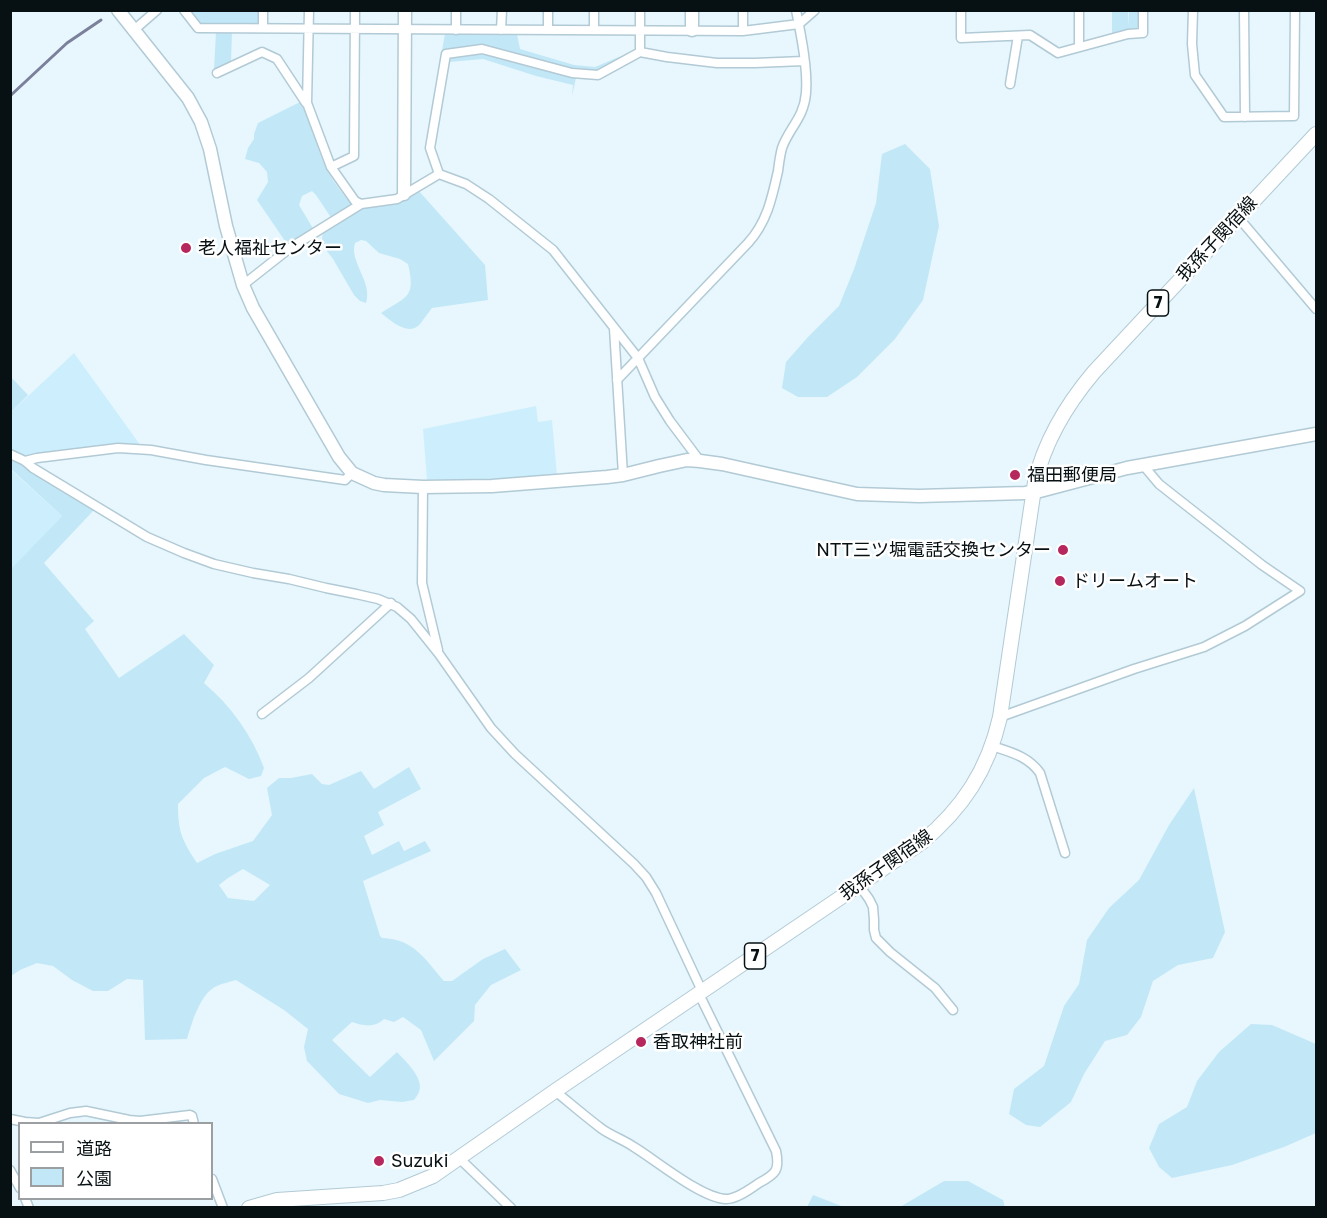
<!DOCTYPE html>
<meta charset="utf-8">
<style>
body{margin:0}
#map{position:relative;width:1327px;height:1218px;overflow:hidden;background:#e7f7fd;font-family:"Golos Text","Noto Sans JP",sans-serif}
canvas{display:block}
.frame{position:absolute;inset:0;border:12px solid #071013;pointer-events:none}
.legend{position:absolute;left:18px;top:1122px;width:195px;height:78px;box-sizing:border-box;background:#fff;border:2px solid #9c9fa1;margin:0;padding:8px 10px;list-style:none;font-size:18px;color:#071013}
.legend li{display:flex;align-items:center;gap:12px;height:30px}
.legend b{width:30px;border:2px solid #9c9fa1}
</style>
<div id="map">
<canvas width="1327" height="1218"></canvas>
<div class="frame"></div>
<ul class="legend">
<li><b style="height:8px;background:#fff"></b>道路</li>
<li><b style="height:16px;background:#c2e8f8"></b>公園</li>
</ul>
</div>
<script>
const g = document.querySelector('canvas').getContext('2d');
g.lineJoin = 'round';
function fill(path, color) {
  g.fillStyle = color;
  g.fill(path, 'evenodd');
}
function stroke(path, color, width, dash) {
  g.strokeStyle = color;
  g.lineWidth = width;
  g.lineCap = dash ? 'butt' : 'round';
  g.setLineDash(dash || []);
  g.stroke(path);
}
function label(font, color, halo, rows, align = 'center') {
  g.font = font + ' "Golos Text","Noto Sans JP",sans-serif';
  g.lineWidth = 5;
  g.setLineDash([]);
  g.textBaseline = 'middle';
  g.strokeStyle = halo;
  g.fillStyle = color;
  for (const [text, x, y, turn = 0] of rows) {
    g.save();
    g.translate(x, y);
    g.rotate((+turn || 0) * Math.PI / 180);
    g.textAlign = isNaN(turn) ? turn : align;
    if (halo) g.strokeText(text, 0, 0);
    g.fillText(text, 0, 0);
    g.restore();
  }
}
fill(new Path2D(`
 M 74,353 L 141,446 L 22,457 L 11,451 L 11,412 Z
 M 536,406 L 538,422 L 552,420 L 557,476 L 486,481 L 427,480 L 423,429 Z
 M 10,469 L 62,516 L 12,569 L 10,567 Z`), '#cdeffd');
fill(new Path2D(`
 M 189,11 L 259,11 L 259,21 L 256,24 L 200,23 Z
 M 1112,11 L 1128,11 L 1128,26 L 1129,11 L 1139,11 L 1139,26 L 1136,29 L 1127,30 L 1112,34 Z
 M 216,32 L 232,32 L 231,62 L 214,69 Z
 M 445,34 L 517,34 L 520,49 L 574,65 L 595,67 L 633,51 L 596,71 L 574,69 L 482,45 L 442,50 Z
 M 481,53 L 576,78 L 572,96 L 573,85 L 536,76 L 483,59 L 449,62 L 452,57 Z
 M 300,102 C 313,123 316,149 328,172 C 335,184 344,196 353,206 L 332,219 L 316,195 L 312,191 L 302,196 L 299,205 L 314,230 C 305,236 295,245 285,241 L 257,200 L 268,182 L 267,172 L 259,163 L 245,159 L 248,148 L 254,139 L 254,134 L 258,123 Z
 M 905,144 L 930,169 L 939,226 L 923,300 L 895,339 L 857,377 L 827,397 L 798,397 L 782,388 L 786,362 L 808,337 L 839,306 L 854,269 L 876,203 L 882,154 Z
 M 418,190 L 485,265 L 488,300 L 432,308 C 428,313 424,319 420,324 C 409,337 391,321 381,313 C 407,296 416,298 408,264 L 400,259 L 379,253 L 366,241 L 361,240 L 355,243 C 349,262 373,282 366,303 L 360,301 L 354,295 L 333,259 L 323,246 L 322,238 L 323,232 L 359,208 L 397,202 Z
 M 11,377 L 28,395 L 11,412 Z
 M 11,458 L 39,474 L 95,509 L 44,563 L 94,621 L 85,629 L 119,678 L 184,634 L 214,665 L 204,683 C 231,706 252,735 264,768 L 261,776 L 249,779 L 225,767 L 204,778 L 178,804 C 178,832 182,840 197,863 L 215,854 L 253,841 L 272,815 L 267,788 L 279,778 L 291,778 L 312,774 L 322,784 L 329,785 L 361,771 L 374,789 L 409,767 L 421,789 L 378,812 L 384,825 L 364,836 L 372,855 L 399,841 L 404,851 L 425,841 L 431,851 L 363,881 L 380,936 L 382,938 C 414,939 425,959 444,981 L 452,981 L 483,959 L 505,949 L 521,970 L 491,985 L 475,1005 L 474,1021 L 434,1061 L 421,1030 L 403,1017 L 394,1022 L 384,1019 C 375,1028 363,1026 352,1022 L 332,1040 L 370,1077 L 397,1052 C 405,1061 419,1073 420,1086 C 420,1092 417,1096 414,1100 L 402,1102 L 380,1100 L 368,1103 L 339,1094 L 307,1061 L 304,1047 L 308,1029 L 284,1010 L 236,980 C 230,982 223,983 217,986 C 200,993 192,1023 187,1039 L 145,1040 L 143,980 L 127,979 L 108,991 L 93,991 L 72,980 L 53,966 L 37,963 L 20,970 L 11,976 L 10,567 L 12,568 L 62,516 L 11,469 ZM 243,869 L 270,885 L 254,901 L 228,898 L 219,885 L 228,878 Z
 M 1194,788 L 1225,932 L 1213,958 L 1178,965 L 1153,981 L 1141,1017 L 1127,1035 L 1105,1041 L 1084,1074 L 1071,1102 L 1040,1127 L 1026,1125 L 1009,1114 L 1014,1089 L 1044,1066 L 1064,1006 L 1079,984 L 1087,940 L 1109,908 L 1139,880 L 1169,825 Z
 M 1251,1024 L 1272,1025 L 1316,1044 L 1316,1133 L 1284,1147 L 1232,1165 L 1172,1178 L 1159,1167 L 1149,1148 L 1159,1124 L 1187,1107 L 1197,1081 L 1219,1052 Z
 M 944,1181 L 968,1181 L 1003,1200 L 1005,1207 L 900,1207 Z
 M 813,1195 L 844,1207 L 807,1207 Z`), '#c2e8f8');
stroke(new Path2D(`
 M 10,96 L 67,43 L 101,20`), '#7b809b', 3);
const street = new Path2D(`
 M 184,10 L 198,28 L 743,31 L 799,24 L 815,10
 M 309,10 L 307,103 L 331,167 L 355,201 L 361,204
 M 961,10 L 961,38 L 1030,35 L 1058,53 L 1128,34 L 1143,33 L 1143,10
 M 1193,10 L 1192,44 L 1195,75 L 1224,117 L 1294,116 L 1295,10
 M 1244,10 L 1245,117
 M 263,28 L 263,10
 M 134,30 L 157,10
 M 456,30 L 456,10
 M 501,30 L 502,10
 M 548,30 L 548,10
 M 594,30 L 594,10
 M 743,31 L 743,10
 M 1079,47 L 1079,10
 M 640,52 L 640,10
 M 217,73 L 262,52 L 277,59 L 306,103
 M 1010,84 L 1018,36
 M 331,167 L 354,156 L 355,10
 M 439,174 L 430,148 L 446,54 L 482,49 L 572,73 L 598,75 L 640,52 L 667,57 L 717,63 L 755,63 L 804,61
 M 1238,217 L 1316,309
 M 243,285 L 290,248 L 361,204 L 397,199 L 439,174 L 466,184 L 489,199 L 553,250 L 638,358 L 655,397 L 670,421 L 700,461
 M 614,328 L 623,475
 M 617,380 L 748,243 C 767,222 772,198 778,171 C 779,163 780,155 782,148 C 789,128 804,118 806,93 C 808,69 801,35 796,10
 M 10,454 L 25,461 L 33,468 L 147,537 L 184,553 L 214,564 L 253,573 L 289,579 L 326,588 L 356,594 L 378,599 L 397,607 L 411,619 L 439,654 L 491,728 L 515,754 L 634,864 L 646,877 L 656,893 L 702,991
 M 25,461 L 37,458 L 118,448 L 151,450 L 206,460 L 345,480 L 352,473
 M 423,487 L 422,583 L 438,650
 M 262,714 L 309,678 L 391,603
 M 1000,717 L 1134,669 L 1204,647 L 1245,626 L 1300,591 L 1262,565 L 1159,484 L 1143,465
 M 992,746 C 1010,752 1028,756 1040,773 L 1065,853
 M 859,885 L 869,899 L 873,907 L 874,920 L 874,930 L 876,938 L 890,952 L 935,988 L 953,1010
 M 555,1091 C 571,1104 586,1117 602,1129 C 612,1136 624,1140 634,1147 C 657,1161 701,1198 726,1199 C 737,1199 750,1189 759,1183 C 776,1174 780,1170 776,1151 L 699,994
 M 10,1119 L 25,1122 L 39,1123 L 70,1113 L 86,1111 L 129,1120 L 140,1121 L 190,1115 L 192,1116 L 194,1124
 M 459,1158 L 511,1208
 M 10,1170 L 20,1188
 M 212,1179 L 223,1208
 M 25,1198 L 29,1208`);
const secondary = new Path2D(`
 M 118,10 L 188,98 L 201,122 L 210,149 L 226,226 L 243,285 L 253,308 L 339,457 L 352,473 L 374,483 L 384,485 L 423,487 L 492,486 L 607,477 L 623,475 L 659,466 L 687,460 L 700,461 L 722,464 L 857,494 L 919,496 L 1025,493 L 1040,491 L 1127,468 L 1316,434
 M 692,30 L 692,10
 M 404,194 L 405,10`);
const primary = new Path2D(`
 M 249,1208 L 277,1200 L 383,1193 L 399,1190 L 433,1176 L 555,1091 L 921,843 C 963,808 988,770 1000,717 L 1035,482 C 1045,440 1067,404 1094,372 L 1316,134`);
stroke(street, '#b2cad5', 11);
stroke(secondary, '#b2cad5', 15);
stroke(primary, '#b2cad5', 16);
stroke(street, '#fff', 8);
stroke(secondary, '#fff', 12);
stroke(primary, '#fff', 14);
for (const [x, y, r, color] of [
 [186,248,6,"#b5275d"],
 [1015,475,6,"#b5275d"],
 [1063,550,6,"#b5275d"],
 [1060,581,6,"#b5275d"],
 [641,1042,6,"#b5275d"],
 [379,1161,6,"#b5275d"]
]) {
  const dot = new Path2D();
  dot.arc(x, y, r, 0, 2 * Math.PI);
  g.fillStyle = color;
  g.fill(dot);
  stroke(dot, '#fff', 2);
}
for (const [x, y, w] of [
 [1158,303,21],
 [755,956,21]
]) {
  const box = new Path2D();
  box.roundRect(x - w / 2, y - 13, w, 26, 4.5);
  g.fillStyle = '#fff';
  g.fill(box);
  stroke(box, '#071013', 1.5);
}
label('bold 16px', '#071013', null, [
 ["7",1158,303],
 ["7",755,956]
]);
label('18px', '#071013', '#fff', [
 ["我孫子関宿線",1217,239,-47],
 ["我孫子関宿線",886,865,-35]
]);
label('18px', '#071013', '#fff', [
 ["老人福祉センター",198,248],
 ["福田郵便局",1027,475],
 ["NTT三ツ堀電話交換センター",1051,550,"right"],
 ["ドリームオート",1072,581],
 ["香取神社前",653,1042],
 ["Suzuki",391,1161]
], 'left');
</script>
